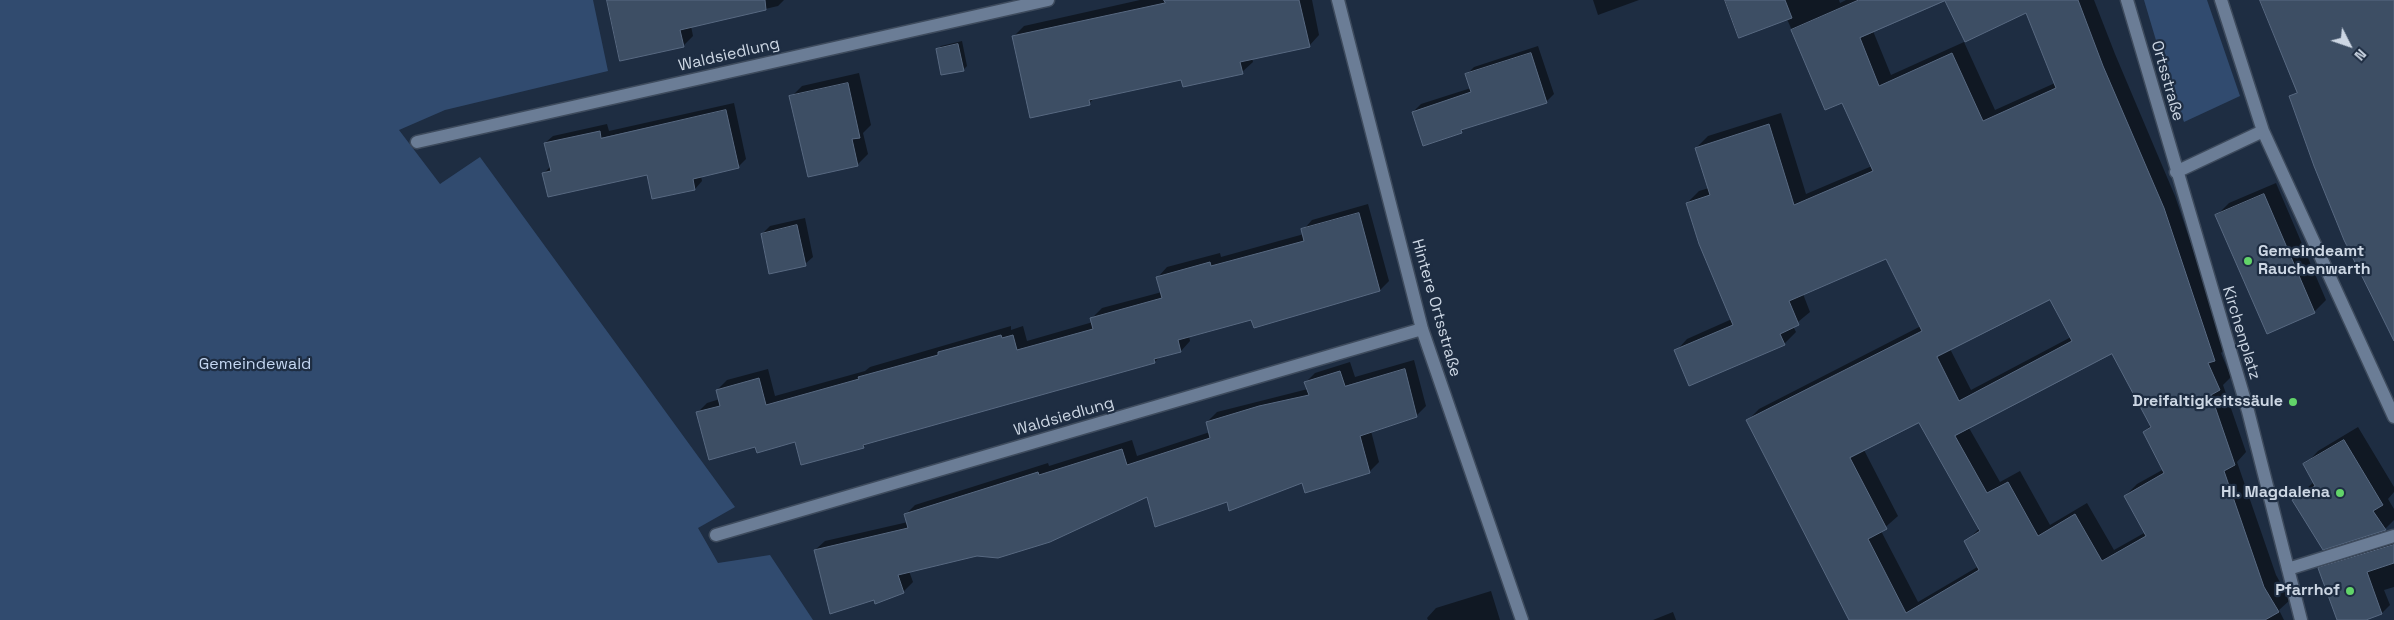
<!DOCTYPE html>
<meta charset="utf-8">
<style>
body{margin:0}
#map{position:relative;width:2394px;height:620px;overflow:hidden;background:#1e2d42;font-family:"Space Grotesk",sans-serif}
canvas{display:block}
.north{position:absolute;left:2324px;top:20px;width:50px;height:50px;-webkit-text-stroke:4px #1e2d42;paint-order:stroke;rotate:131deg;font-size:14px;font-weight:700;line-height:20px;text-align:center;color:#cdd7e4}
.north::after{content:'';display:block;margin:auto;width:18px;height:22px;background:#cdd7e4;clip-path:polygon(50% 0,100% 100%,50% 72%,0 100%)}
</style>
<div id="map">
<canvas width="2394" height="620"></canvas>
<div class="north">N</div>
</div>
<script>
const g = document.querySelector('canvas').getContext('2d');
g.lineJoin = 'round';
function fill(path, color) {
  g.fillStyle = color;
  g.fill(path, 'evenodd');
}
function stroke(path, color, width, dash) {
  g.strokeStyle = color;
  g.lineWidth = width;
  g.lineCap = dash ? 'butt' : 'round';
  g.setLineDash(dash || []);
  g.stroke(path);
}
function label(font, color, halo, rows, align = 'center') {
  g.font = font + ' "Space Grotesk",sans-serif';
  g.lineWidth = 4.5;
  g.setLineDash([]);
  g.textBaseline = 'middle';
  g.strokeStyle = halo;
  g.fillStyle = color;
  for (const [text, x, y, turn = 0] of rows) {
    g.save();
    g.translate(x, y);
    g.rotate((+turn || 0) * Math.PI / 180);
    g.textAlign = isNaN(turn) ? turn : align;
    if (halo) g.strokeText(text, 0, 0);
    g.fillText(text, 0, 0);
    g.restore();
  }
}
fill(new Path2D(`
 M 0,0 L 593,0 L 608,71 L 445,110 L 399,130 L 440,184 L 480,157 L 735,507 L 698,528 L 718,563 L 770,555 L 813,620 L 0,620 Z
 M 2144,0 L 2207,0 L 2240,96 L 2184,122 L 2163,64 Z`), '#314b6f');
fill(new Path2D(`
 M 608,0 L 784,0 L 778,6 L 691,26 L 693,36 L 683,46 Z
 M 1140,0 L 1312,0 L 1319,35 L 1309,46 L 1252,58 L 1253,62 L 1242,72 L 1182,78 L 1095,98 L 1089,103 L 1013,37 L 1024,26 Z
 M 1593,0 L 1639,0 L 1598,15 Z
 M 1724,0 L 1839,0 L 1840,3 L 1846,0 L 1944,0 L 1873,31 L 1891,75 L 1964,42 L 1995,110 L 2055,83 L 2027,11 L 1946,0 L 2094,0 L 2115,54 L 2175,196 L 2226,348 L 2221,353 L 2231,377 L 2223,385 L 2246,452 L 2237,462 L 2276,575 L 2290,600 L 2279,610 L 2284,620 L 1850,620 L 1747,421 L 1759,409 L 1921,326 L 1886,257 L 1803,294 L 1810,312 L 1793,326 L 1796,332 L 1784,344 L 1676,351 L 1687,339 L 1732,319 L 1687,203 L 1699,191 L 1709,188 L 1696,148 L 1708,136 L 1781,113 L 1806,194 L 1872,166 L 1843,102 L 1826,109 L 1787,19 L 1739,37 ZM 2051,298 L 2071,337 L 1971,390 L 1950,349 ZM 2112,353 L 2151,425 L 2144,432 L 2164,469 L 2137,484 L 2125,496 L 2146,532 L 2114,550 L 2087,503 L 2050,525 L 2020,471 L 2000,482 L 1969,428 ZM 1919,421 L 1980,528 L 1965,542 L 1979,566 L 1918,602 L 1881,531 L 1898,516 L 1864,450 Z
 M 962,41 L 967,66 L 964,69 L 937,50 L 941,46 Z
 M 1538,46 L 1554,94 L 1546,102 L 1465,128 L 1461,132 L 1413,112 L 1421,104 L 1471,88 L 1467,74 L 1474,67 Z
 M 859,73 L 871,125 L 863,133 L 868,154 L 857,165 L 791,97 L 802,86 Z
 M 734,103 L 746,159 L 738,167 L 701,176 L 702,181 L 695,189 L 648,173 L 544,173 L 551,166 L 545,143 L 553,136 L 607,124 L 609,131 Z
 M 2276,183 L 2326,300 L 2314,312 L 2217,215 L 2229,203 Z
 M 1368,204 L 1389,281 L 1380,290 L 1252,318 L 1189,336 L 1190,341 L 1181,351 L 1160,357 L 1154,362 L 868,442 L 863,447 L 796,441 L 756,446 L 697,413 L 707,403 L 720,399 L 717,390 L 727,380 L 768,369 L 775,396 L 865,371 L 870,367 L 1011,326 L 1011,330 L 1023,326 L 1027,341 L 1093,322 L 1092,318 L 1102,308 L 1162,292 L 1158,277 L 1167,267 L 1220,253 L 1221,257 L 1304,234 L 1303,230 L 1312,220 Z
 M 805,218 L 813,257 L 805,264 L 762,234 L 770,226 Z
 M 1414,360 L 1426,406 L 1416,416 L 1371,431 L 1379,462 L 1369,472 L 1303,481 L 1228,501 L 1148,496 L 977,555 L 909,571 L 913,582 L 903,592 L 875,598 L 815,550 L 825,541 L 908,522 L 906,514 L 915,505 L 1048,463 L 1049,466 L 1132,440 L 1137,456 L 1210,432 L 1207,422 L 1217,412 L 1308,389 L 1305,383 L 1315,373 L 1350,362 L 1355,377 Z
 M 2358,427 L 2394,487 L 2394,492 L 2388,499 L 2394,509 L 2394,520 L 2385,529 L 2293,500 L 2314,482 L 2305,465 L 2318,451 Z
 M 2394,541 L 2394,587 L 2384,590 L 2390,605 L 2382,613 L 2362,620 L 2338,620 L 2319,569 L 2327,561 Z
 M 1491,591 L 1500,620 L 1428,620 L 1427,618 L 1436,608 Z
 M 1673,612 L 1676,620 L 1653,620 Z`), '#0007');
const building = new Path2D(`
 M 607,0 L 765,0 L 766,10 L 680,30 L 684,47 L 620,61 Z
 M 1164,0 L 1299,0 L 1310,47 L 1240,62 L 1243,74 L 1183,87 L 1181,80 L 1089,100 L 1090,105 L 1030,118 L 1012,36 L 1165,3 Z
 M 1725,0 L 1785,0 L 1792,18 L 1739,38 Z
 M 1859,0 L 2078,0 L 2103,66 L 2164,208 L 2215,361 L 2208,363 L 2220,390 L 2211,395 L 2235,465 L 2224,471 L 2264,587 L 2279,612 L 2265,620 L 1849,620 L 1746,420 L 1922,331 L 1886,259 L 1789,301 L 1799,325 L 1780,334 L 1785,345 L 1689,386 L 1674,350 L 1733,325 L 1699,244 L 1686,203 L 1710,195 L 1695,148 L 1769,124 L 1794,205 L 1873,171 L 1842,103 L 1825,110 L 1791,30 ZM 1945,1 L 1965,42 L 2026,13 L 2056,88 L 1983,121 L 1952,53 L 1879,86 L 1860,38 ZM 2050,300 L 2072,341 L 1959,401 L 1937,357 ZM 2112,354 L 2151,427 L 2143,432 L 2164,473 L 2124,496 L 2146,536 L 2102,561 L 2075,514 L 2038,536 L 2008,482 L 1987,493 L 1955,436 ZM 1919,423 L 1980,531 L 1964,541 L 1979,570 L 1906,613 L 1868,539 L 1887,529 L 1850,458 Z
 M 2260,0 L 2394,0 L 2394,341 L 2344,240 L 2314,166 L 2289,96 L 2297,93 Z
 M 958,44 L 964,71 L 941,75 L 936,49 Z
 M 1531,53 L 1547,103 L 1461,130 L 1462,133 L 1423,146 L 1412,112 L 1471,92 L 1465,74 Z
 M 848,83 L 860,138 L 852,139 L 858,166 L 808,177 L 789,96 Z
 M 726,110 L 739,168 L 693,179 L 695,190 L 652,199 L 647,175 L 548,197 L 542,173 L 551,171 L 544,143 L 600,131 L 601,138 Z
 M 2264,194 L 2315,313 L 2267,334 L 2215,215 Z
 M 1359,213 L 1380,291 L 1254,328 L 1251,320 L 1178,340 L 1181,352 L 1154,359 L 1155,363 L 863,445 L 864,448 L 801,465 L 795,442 L 757,453 L 755,447 L 709,460 L 696,412 L 720,406 L 716,390 L 759,378 L 766,405 L 859,379 L 858,377 L 938,355 L 938,352 L 1001,335 L 1002,338 L 1013,335 L 1017,350 L 1093,329 L 1090,318 L 1162,298 L 1156,277 L 1210,262 L 1211,266 L 1304,241 L 1301,229 Z
 M 797,225 L 806,266 L 769,274 L 761,234 Z
 M 1405,369 L 1417,417 L 1360,436 L 1370,473 L 1305,493 L 1302,483 L 1229,511 L 1227,502 L 1155,527 L 1147,497 L 1050,542 L 998,558 L 977,556 L 898,575 L 904,593 L 875,604 L 874,600 L 830,614 L 814,550 L 908,528 L 904,514 L 1038,472 L 1039,475 L 1122,449 L 1127,465 L 1210,438 L 1206,422 L 1259,406 L 1309,395 L 1304,382 L 1340,371 L 1345,386 Z
 M 2344,440 L 2383,505 L 2373,511 L 2386,530 L 2323,550 L 2292,500 L 2315,486 L 2303,464 Z
 M 2394,545 L 2394,563 L 2367,572 L 2382,614 L 2366,620 L 2337,620 L 2318,568 Z`);
fill(building, '#3d4e64');
stroke(building, '#586981', 1);
const minor = new Path2D(`
 M 1338,0 L 1422,329 L 1522,620
 M 2127,0 L 2248,411 L 2301,620
 M 2221,0 L 2263,131 L 2394,417
 M 417,142 L 1048,0
 M 2176,172 L 2263,131
 M 716,535 L 1422,329
 M 2288,569 L 2394,536`);
stroke(minor, '#3e4b5d', 15);
stroke(minor, '#6b7d96', 12);
for (const [x, y, r, color] of [
 [2248,261,5,"#62d469"],
 [2293,402,5,"#62d469"],
 [2340,493,5,"#62d469"],
 [2350,591,5,"#62d469"]
]) {
  const dot = new Path2D();
  dot.arc(x, y, r, 0, 2 * Math.PI);
  g.fillStyle = color;
  g.fill(dot);
  stroke(dot, '#1e2d42', 2);
}
label('16px', '#cdd7e4', '#1e2d42', [
 ["Waldsiedlung",729,55,-13],
 ["Ortsstraße",2167,81,74],
 ["Hintere Ortsstraße",1436,308,74],
 ["Kirchenplatz",2241,333,73],
 ["Waldsiedlung",1064,417,-16]
]);
label('bold 16px', '#cdd7e4', '#1e2d42', [
 ["Gemeindeamt",2258,252,"left"],
 ["Rauchenwarth",2258,270,"left"],
 ["Dreifaltigkeitssäule",2283,402],
 ["Hl. Magdalena",2330,493],
 ["Pfarrhof",2340,591]
], 'right');
label('16px', '#c5d7f2', '#1e2d42', [
 ["Gemeindewald",255,365]
]);
</script>
